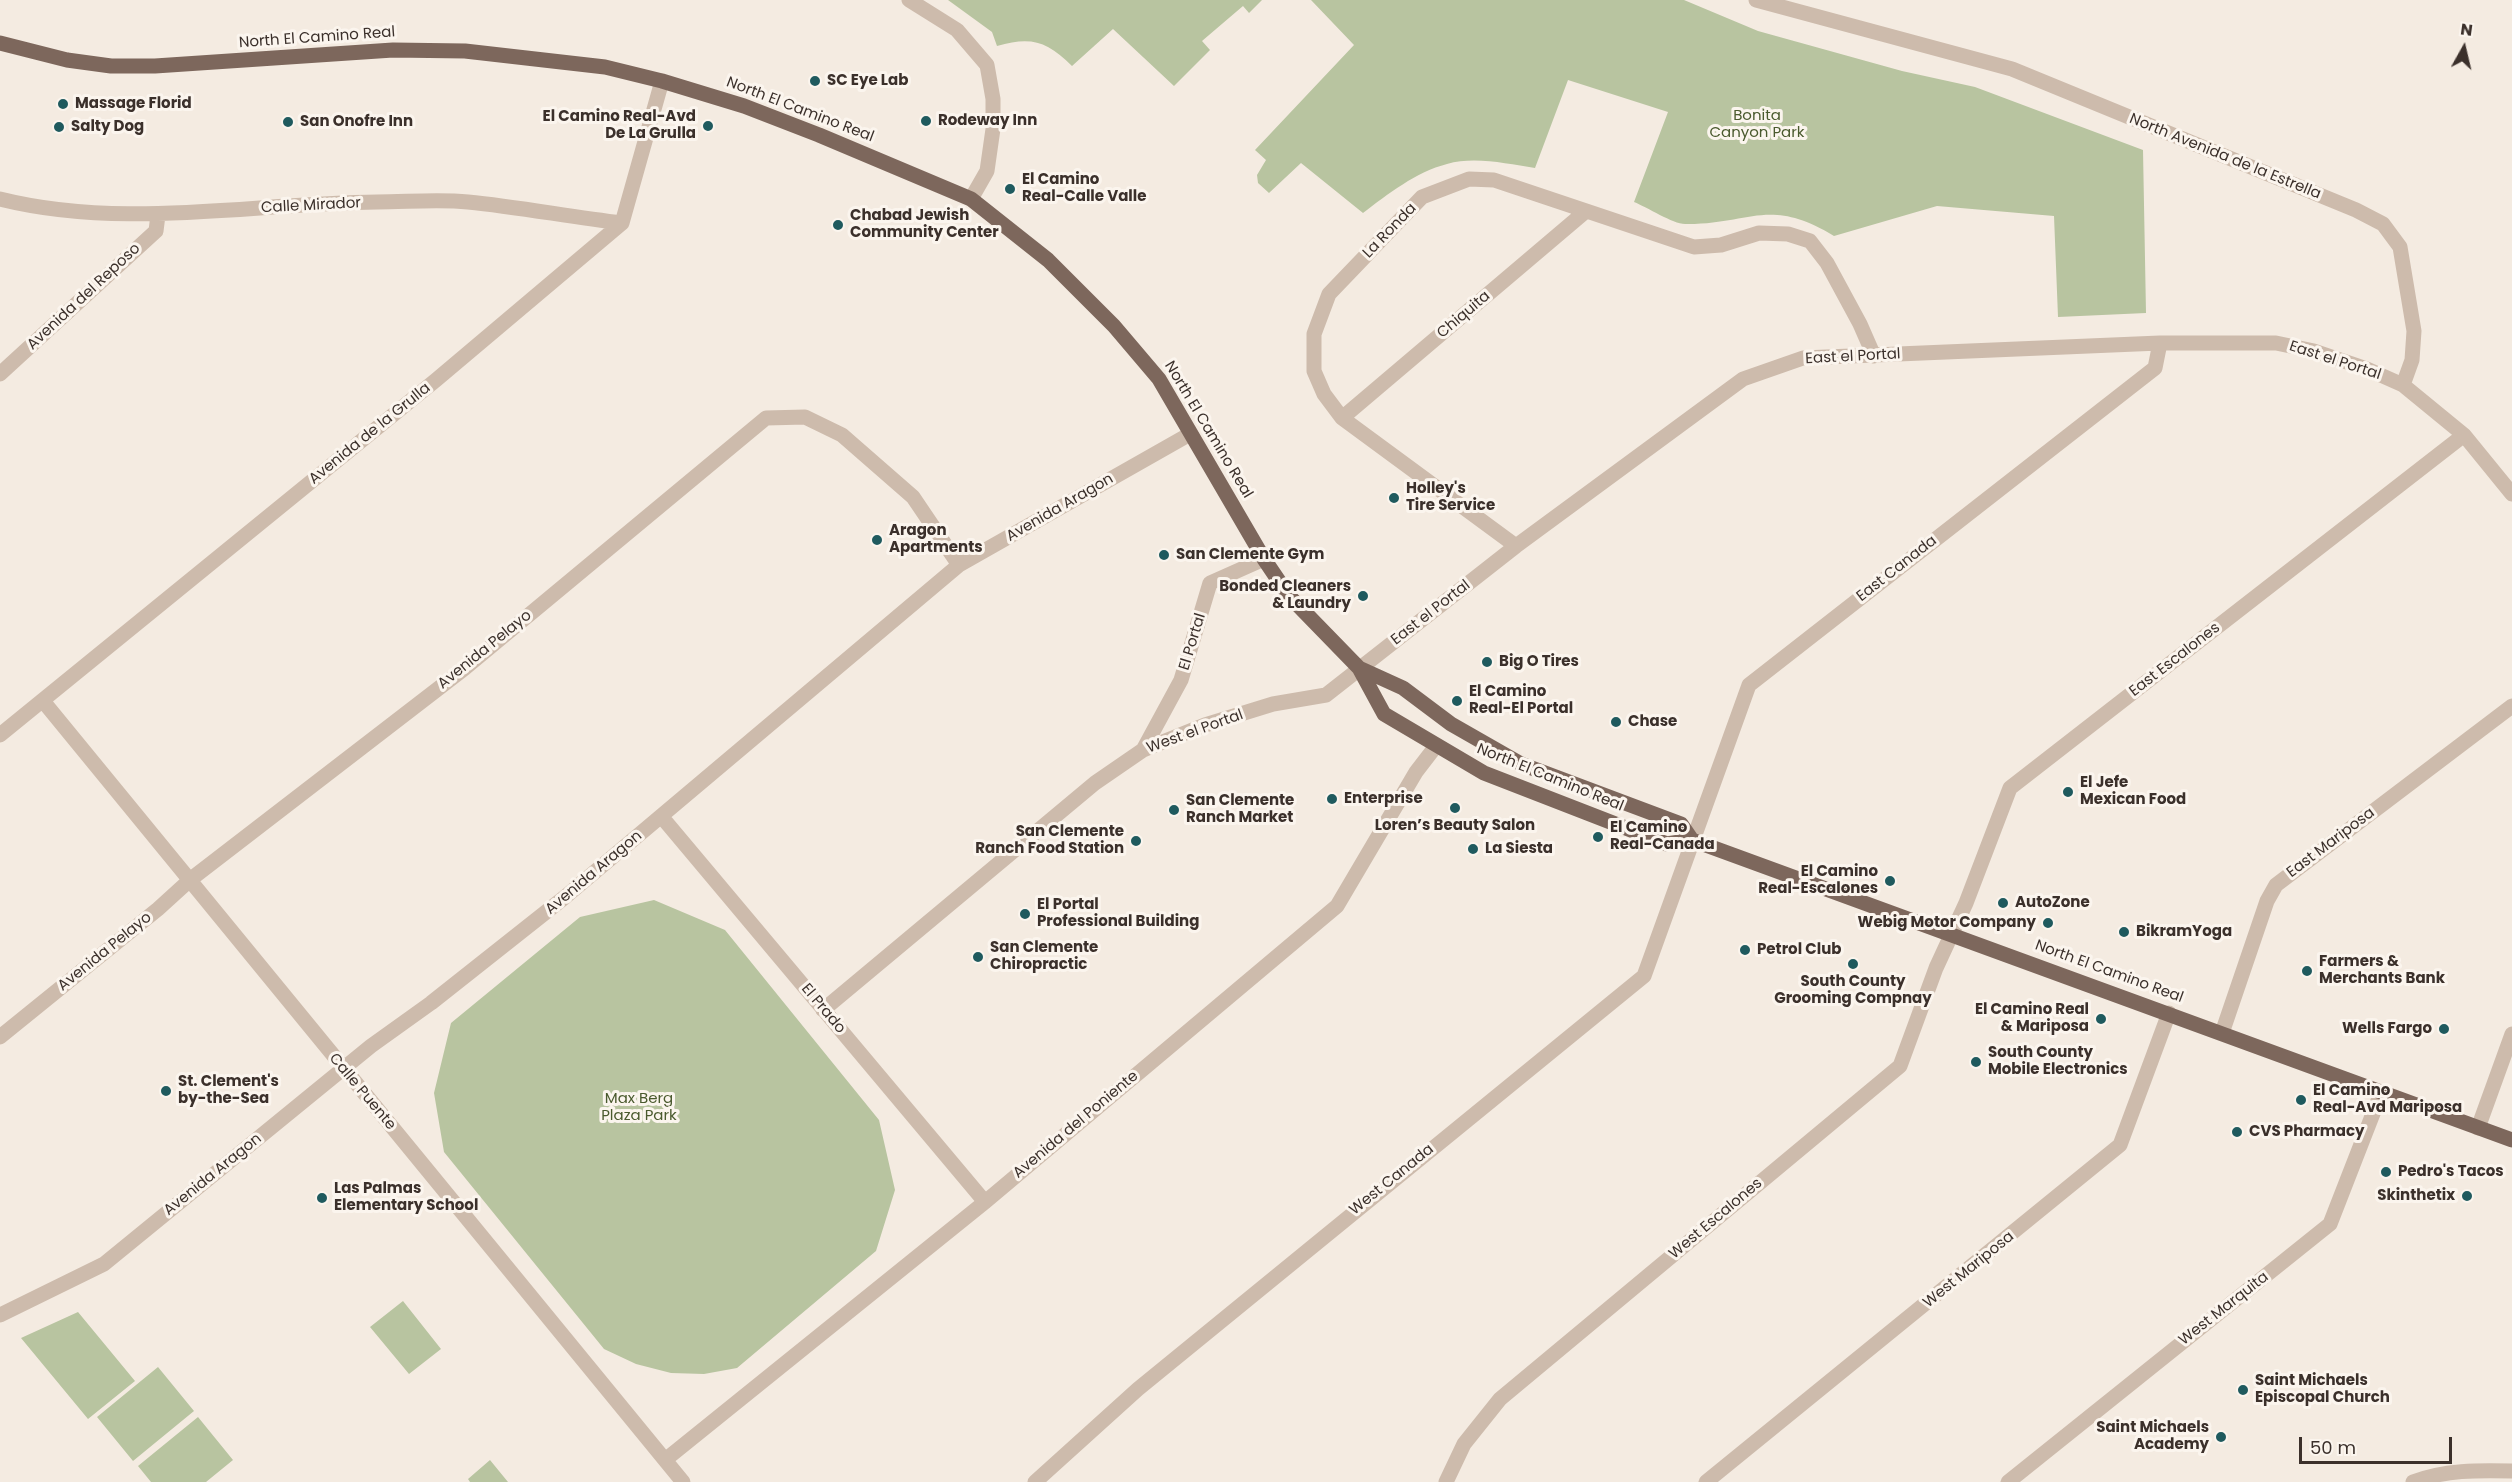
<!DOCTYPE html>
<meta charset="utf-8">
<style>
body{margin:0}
#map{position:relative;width:2512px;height:1482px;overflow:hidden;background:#f4ebe1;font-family:Poppins,sans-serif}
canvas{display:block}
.north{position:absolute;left:2434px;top:18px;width:60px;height:60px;-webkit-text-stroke:4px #fbf5ee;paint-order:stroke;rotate:8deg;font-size:16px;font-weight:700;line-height:24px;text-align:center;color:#3b302b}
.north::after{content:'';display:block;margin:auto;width:21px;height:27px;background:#3b302b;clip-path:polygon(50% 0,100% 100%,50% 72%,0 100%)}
.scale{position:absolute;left:2299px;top:1437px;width:153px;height:27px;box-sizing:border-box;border:3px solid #3b302b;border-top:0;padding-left:8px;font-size:18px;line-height:21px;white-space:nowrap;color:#3b302b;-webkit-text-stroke:4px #fbf5ee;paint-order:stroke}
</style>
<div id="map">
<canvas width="2512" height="1482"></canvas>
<div class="north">N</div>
<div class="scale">50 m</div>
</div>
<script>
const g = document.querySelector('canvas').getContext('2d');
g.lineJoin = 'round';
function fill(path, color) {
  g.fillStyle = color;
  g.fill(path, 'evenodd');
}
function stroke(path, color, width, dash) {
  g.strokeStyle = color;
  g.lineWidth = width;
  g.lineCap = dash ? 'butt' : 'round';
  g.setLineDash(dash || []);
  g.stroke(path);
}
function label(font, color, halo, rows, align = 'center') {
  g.font = font + ' Poppins,sans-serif';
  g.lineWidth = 6;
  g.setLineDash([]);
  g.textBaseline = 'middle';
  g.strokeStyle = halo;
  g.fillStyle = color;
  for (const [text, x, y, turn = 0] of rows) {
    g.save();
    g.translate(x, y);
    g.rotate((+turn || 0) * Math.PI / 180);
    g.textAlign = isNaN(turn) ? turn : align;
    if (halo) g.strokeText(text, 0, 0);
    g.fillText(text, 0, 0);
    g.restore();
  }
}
fill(new Path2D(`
 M 948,0 L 1262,0 L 1249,13 L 1243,6 L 1202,41 L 1210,50 L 1174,86 L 1113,29 L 1072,66 C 1047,41 1031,36 997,46 L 992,32 Z
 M 1311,0 L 1684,0 L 1758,31 L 1902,71 L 1975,87 L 2143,150 L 2146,313 L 2058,317 L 2054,216 L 1937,206 L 1834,236 C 1769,196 1749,225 1685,224 C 1673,224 1647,207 1634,202 L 1668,112 L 1568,80 L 1535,168 C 1507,164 1475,156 1447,164 C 1416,172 1388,194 1363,213 L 1301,163 L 1269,193 L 1258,183 L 1257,175 L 1266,160 L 1255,150 L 1354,45 Z
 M 654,900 L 725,930 L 879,1120 L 895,1190 L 876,1251 L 737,1368 L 704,1374 L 671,1373 L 636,1364 L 604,1349 L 444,1152 L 434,1093 L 451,1023 L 580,917 Z
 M 403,1301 L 441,1349 L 409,1374 L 370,1327 Z
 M 78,1312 L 135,1381 L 88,1419 L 21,1338 Z
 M 158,1367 L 194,1411 L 133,1461 L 97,1417 Z
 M 198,1417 L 233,1460 L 206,1482 L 151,1482 L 138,1466 Z
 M 490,1460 L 508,1482 L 470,1482 L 468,1479 Z`), '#b8c4a0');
stroke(new Path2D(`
 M 909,0 L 957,30 L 987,65 L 993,99 L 993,129 L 987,171 L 971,199
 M 1756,0 L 2012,69 L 2356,210 L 2383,224 L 2400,247 L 2414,331 L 2412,360 L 2403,385 L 2464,435 L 2512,494
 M 0,199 C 124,230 251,203 377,202 C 407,202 438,199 468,202 C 519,207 570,217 622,223
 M 0,374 L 156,231 L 158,215
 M 1342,418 L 1586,211
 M 1516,546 L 1342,418 L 1324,394 L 1314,371 L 1314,334 L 1329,294 L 1422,197 L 1469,179 L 1494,180 L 1694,247 L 1721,245 L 1759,233 L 1788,234 L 1810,241 L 1827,263 L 1860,324 L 1874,356
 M 43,701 L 683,1482
 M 0,735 L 436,380 L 622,223 L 662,81
 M 1143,750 L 1181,680 L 1210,583 L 1264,559
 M 661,816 L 985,1202
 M 823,1010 L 1095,783 L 1143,750 L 1205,725 L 1273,704 L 1326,695 L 1516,546 L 1743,379 L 1803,358 L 2160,343 L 2276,343 L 2314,351 L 2367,369 L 2403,385
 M 2222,1033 L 2267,901 L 2276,885 L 2512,706
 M 0,1037 L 158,909 L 191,879 L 465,668 L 766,418 L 805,417 L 842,435 L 913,497 L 959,565
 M 2478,1128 L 2512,1034
 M 0,1315 L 104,1264 L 371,1046 L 431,1003 L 565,897 L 959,565 L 1190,434
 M 665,1460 L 985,1202 L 1337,906 L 1416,772 L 1436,746
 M 1035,1482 L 1138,1389 L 1644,976 L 1749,685 L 2155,368 L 2160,343
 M 1446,1482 L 1464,1444 L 1500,1399 L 1900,1066 L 1936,968 L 1966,903 L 2010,788 L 2464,435
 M 1706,1482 L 2120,1145 L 2169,1013
 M 2008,1482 L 2330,1224 L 2381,1093
 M 2413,1482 C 2443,1470 2479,1470 2512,1471`), '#cdbbac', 15);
stroke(new Path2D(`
 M 0,43 L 67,60 L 111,66 L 155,66 L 393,50 L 465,51 L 605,67 L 662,81 L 744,106 L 819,135 L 971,199 L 1048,260 L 1114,326 L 1159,379 L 1264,559 L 1289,596 L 1359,668 L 1384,714 L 1484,773 L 1667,844 L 1692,840 L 2512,1140
 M 1359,668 L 1403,688 L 1451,724 L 1521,764 L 1681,824 L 1692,840`), '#7d675c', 15);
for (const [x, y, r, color] of [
 [815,81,6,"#1f5a5e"],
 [63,104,6,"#1f5a5e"],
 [926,121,6,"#1f5a5e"],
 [288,122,6,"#1f5a5e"],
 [708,126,6,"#1f5a5e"],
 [59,127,6,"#1f5a5e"],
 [1010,189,6,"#1f5a5e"],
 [838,225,6,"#1f5a5e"],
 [1394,498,6,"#1f5a5e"],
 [877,540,6,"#1f5a5e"],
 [1164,555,6,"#1f5a5e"],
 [1363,596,6,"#1f5a5e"],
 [1487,662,6,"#1f5a5e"],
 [1457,701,6,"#1f5a5e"],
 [1616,722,6,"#1f5a5e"],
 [2068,792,6,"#1f5a5e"],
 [1332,799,6,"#1f5a5e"],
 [1455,808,6,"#1f5a5e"],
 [1174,810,6,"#1f5a5e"],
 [1598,837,6,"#1f5a5e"],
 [1136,841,6,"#1f5a5e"],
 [1473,849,6,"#1f5a5e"],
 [1890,881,6,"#1f5a5e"],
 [2003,903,6,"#1f5a5e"],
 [1025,914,6,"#1f5a5e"],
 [2048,923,6,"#1f5a5e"],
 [2124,932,6,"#1f5a5e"],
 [1745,950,6,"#1f5a5e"],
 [978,957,6,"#1f5a5e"],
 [1853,964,6,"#1f5a5e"],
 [2307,971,6,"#1f5a5e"],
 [2101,1019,6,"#1f5a5e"],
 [2444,1029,6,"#1f5a5e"],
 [1976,1062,6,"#1f5a5e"],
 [166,1091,6,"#1f5a5e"],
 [2301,1100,6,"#1f5a5e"],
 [2237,1132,6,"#1f5a5e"],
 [2386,1172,6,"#1f5a5e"],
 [2467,1196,6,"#1f5a5e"],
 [322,1198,6,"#1f5a5e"],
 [2243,1390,6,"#1f5a5e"],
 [2221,1437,6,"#1f5a5e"]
]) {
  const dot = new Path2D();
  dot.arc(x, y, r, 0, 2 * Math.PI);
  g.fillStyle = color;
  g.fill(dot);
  stroke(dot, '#fbf5ee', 2);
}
label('15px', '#3b302b', '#fbf5ee', [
 ["North El Camino Real",317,38,-4],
 ["North El Camino Real",800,110,21],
 ["North Avenida de la Estrella",2225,157,22],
 ["Calle Mirador",311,206,-3],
 ["La Ronda",1390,231,-46],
 ["Avenida del Reposo",84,297,-43],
 ["Chiquita",1464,315,-40],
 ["East el Portal",1853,357,-3],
 ["East el Portal",2335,361,18],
 ["North El Camino Real",1208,430,59],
 ["Avenida de la Grulla",370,434,-39],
 ["Avenida Aragon",1060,508,-30],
 ["East Canada",1897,569,-38],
 ["East el Portal",1431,613,-38],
 ["El Portal",1193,642,-73],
 ["Avenida Pelayo",485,650,-39],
 ["East Escalones",2175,660,-38],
 ["West el Portal",1195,732,-20],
 ["North El Camino Real",1550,778,22],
 ["East Mariposa",2331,843,-37],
 ["Avenida Aragon",594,873,-40],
 ["Avenida Pelayo",105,952,-39],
 ["North El Camino Real",2109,972,20],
 ["El Prado",823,1009,50],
 ["Calle Puente",362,1092,50],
 ["Avenida del Poniente",1076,1125,-40],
 ["Avenida Aragon",213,1175,-39],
 ["West Canada",1392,1180,-39],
 ["West Escalones",1716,1219,-40],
 ["West Mariposa",1969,1270,-39],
 ["West Marquita",2224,1309,-38]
]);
label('bold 15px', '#3b302b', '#fbf5ee', [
 ["SC Eye Lab",827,81],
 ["Massage Florid",75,104],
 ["El Camino Real-Avd",696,117,"right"],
 ["De La Grulla",696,134,"right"],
 ["Rodeway Inn",938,121],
 ["San Onofre Inn",300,122],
 ["Salty Dog",71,127],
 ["El Camino",1022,180],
 ["Real-Calle Valle",1022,197],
 ["Chabad Jewish",850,216],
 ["Community Center",850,233],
 ["Holley's",1406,489],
 ["Tire Service",1406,506],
 ["Aragon",889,531],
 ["Apartments",889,548],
 ["San Clemente Gym",1176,555],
 ["Bonded Cleaners",1351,587,"right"],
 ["& Laundry",1351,604,"right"],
 ["Big O Tires",1499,662],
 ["El Camino",1469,692],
 ["Real-El Portal",1469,709],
 ["Chase",1628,722],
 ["El Jefe",2080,783],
 ["Mexican Food",2080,800],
 ["Enterprise",1344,799],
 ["San Clemente",1186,801],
 ["Ranch Market",1186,818],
 ["Loren’s Beauty Salon",1455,826,"center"],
 ["El Camino",1610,828],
 ["Real-Canada",1610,845],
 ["San Clemente",1124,832,"right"],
 ["Ranch Food Station",1124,849,"right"],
 ["La Siesta",1485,849],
 ["El Camino",1878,872,"right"],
 ["Real-Escalones",1878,889,"right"],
 ["AutoZone",2015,903],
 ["El Portal",1037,905],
 ["Professional Building",1037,922],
 ["Webig Motor Company",2036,923,"right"],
 ["BikramYoga",2136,932],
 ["San Clemente",990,948],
 ["Chiropractic",990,965],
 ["Petrol Club",1757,950],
 ["Farmers &",2319,962],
 ["Merchants Bank",2319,979],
 ["South County",1853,982,"center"],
 ["Grooming Compnay",1853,999,"center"],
 ["El Camino Real",2089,1010,"right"],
 ["& Mariposa",2089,1027,"right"],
 ["Wells Fargo",2432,1029,"right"],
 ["South County",1988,1053],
 ["Mobile Electronics",1988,1070],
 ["St. Clement's",178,1082],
 ["by-the-Sea",178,1099],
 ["El Camino",2313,1091],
 ["Real-Avd Mariposa",2313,1108],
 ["CVS Pharmacy",2249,1132],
 ["Pedro's Tacos",2398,1172],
 ["Las Palmas",334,1189],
 ["Elementary School",334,1206],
 ["Skinthetix",2455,1196,"right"],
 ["Saint Michaels",2255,1381],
 ["Episcopal Church",2255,1398],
 ["Saint Michaels",2209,1428,"right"],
 ["Academy",2209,1445,"right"]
], 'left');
label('15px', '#4a5a2e', '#fbf5ee', [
 ["Bonita",1757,116],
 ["Canyon Park",1757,133],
 ["Max Berg",639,1099],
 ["Plaza Park",639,1116]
]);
</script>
